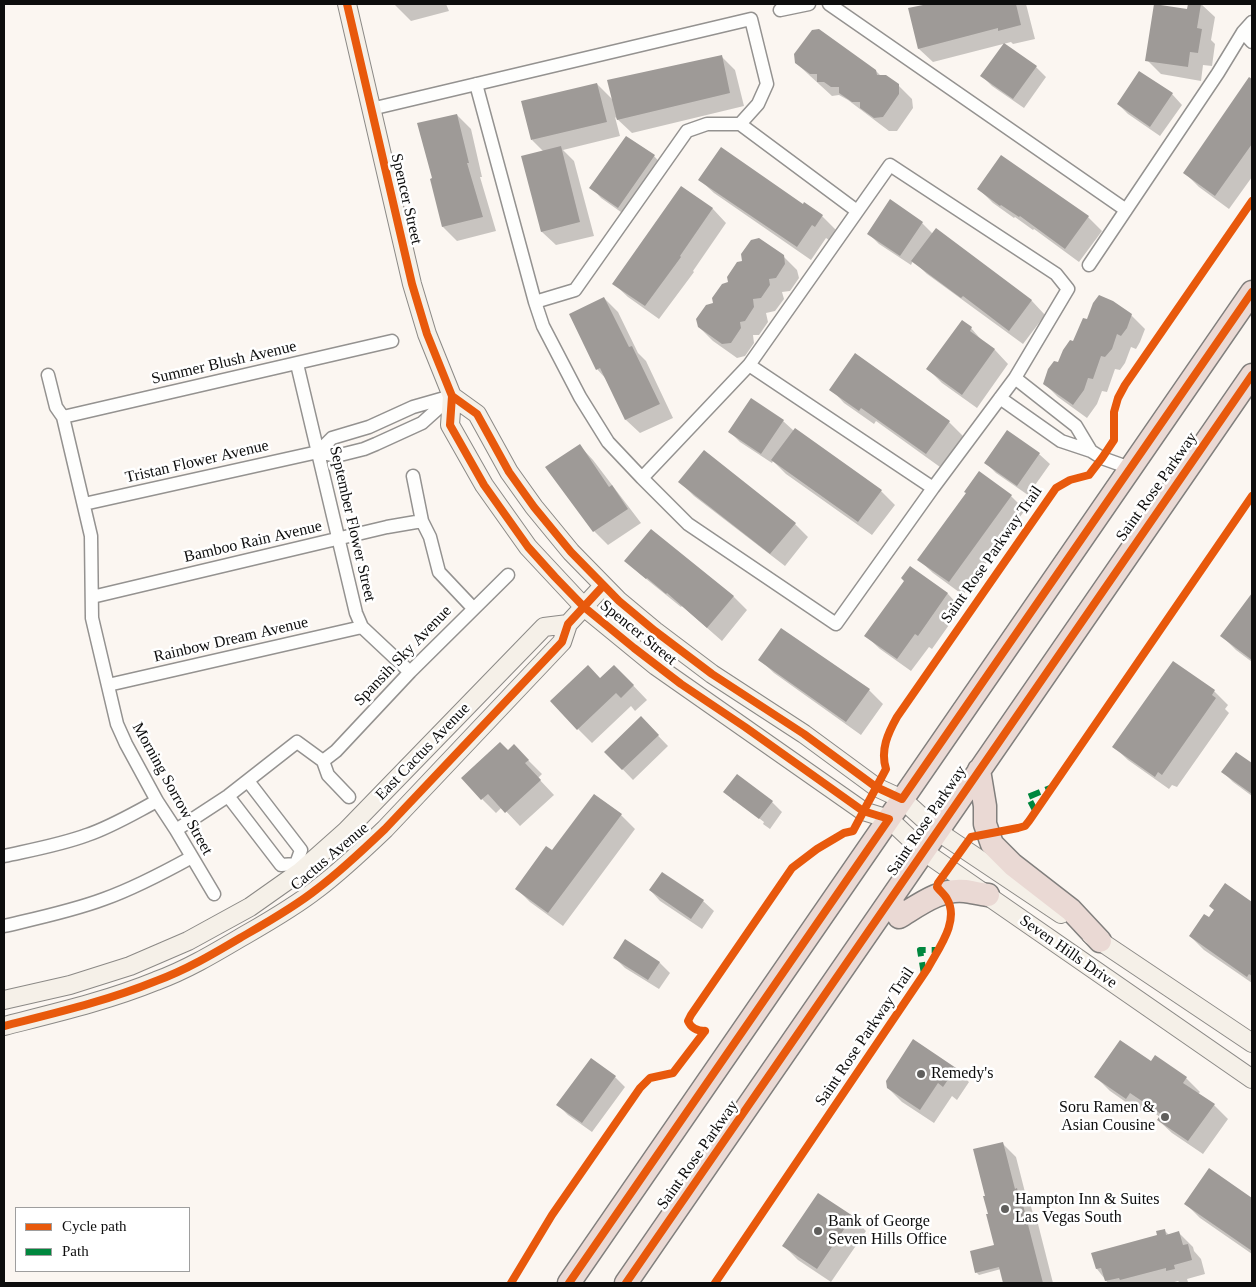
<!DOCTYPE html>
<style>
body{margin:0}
#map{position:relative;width:1256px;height:1287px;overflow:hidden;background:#fbf6f1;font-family:Georgia,serif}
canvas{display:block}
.frame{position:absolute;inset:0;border:5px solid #0d0d0d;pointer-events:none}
.legend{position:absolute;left:15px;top:1207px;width:175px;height:65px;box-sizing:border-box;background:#fff;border:1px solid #9e9e9e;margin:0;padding:6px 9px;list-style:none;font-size:15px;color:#0d0d0d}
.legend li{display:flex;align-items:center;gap:10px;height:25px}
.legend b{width:25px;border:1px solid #9e9e9e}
</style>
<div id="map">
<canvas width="1256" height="1287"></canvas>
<div class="frame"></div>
<ul class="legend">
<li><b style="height:6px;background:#e8590c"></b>Cycle path</li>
<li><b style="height:6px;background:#00873e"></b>Path</li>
</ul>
</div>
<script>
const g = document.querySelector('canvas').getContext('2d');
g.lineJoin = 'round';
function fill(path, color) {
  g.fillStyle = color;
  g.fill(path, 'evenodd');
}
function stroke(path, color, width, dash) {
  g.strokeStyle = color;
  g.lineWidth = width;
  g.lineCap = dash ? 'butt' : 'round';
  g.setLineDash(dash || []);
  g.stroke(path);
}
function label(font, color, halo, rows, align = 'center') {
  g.font = font + ' Georgia,serif';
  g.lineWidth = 5;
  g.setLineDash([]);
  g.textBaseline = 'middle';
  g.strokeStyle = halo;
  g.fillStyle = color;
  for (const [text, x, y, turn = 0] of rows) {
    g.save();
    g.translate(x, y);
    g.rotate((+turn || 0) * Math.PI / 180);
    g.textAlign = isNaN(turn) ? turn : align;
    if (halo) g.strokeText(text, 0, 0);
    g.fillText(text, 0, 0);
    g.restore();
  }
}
fill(new Path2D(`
 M 394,4 L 446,4 L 449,11 L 411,21 Z
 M 931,4 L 934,6 L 943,4 L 1026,4 L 1035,39 L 1013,44 L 1011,42 L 933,62 L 919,49 Z
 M 1189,4 L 1201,4 L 1215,17 L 1211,40 L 1215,44 L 1212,66 L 1203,65 L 1201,81 L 1161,74 L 1147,60 L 1188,10 Z
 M 721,56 L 735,70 L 744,106 L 632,133 L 615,117 L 620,136 L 563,150 L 574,161 L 594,236 L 556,245 L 542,232 L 544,152 L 532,140 L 597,84 L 613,100 Z
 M 796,63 L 876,71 L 881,76 L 898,85 L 912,99 L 913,108 L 897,131 L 889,131 L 848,100 L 839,95 L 832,96 Z
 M 1036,67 L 1046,77 L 1024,108 L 992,86 L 982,76 Z
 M 1249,78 L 1252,81 L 1252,177 L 1229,209 L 1199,187 L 1185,173 Z
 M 1172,94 L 1182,105 L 1160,136 L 1128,114 L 1118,104 Z
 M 457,115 L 471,129 L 482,177 L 480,177 L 496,231 L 457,241 L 443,227 Z
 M 654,156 L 664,167 L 628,217 L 601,198 L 591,187 Z
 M 700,180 L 804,206 L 822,216 L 836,230 L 829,240 L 826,238 L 811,260 L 714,193 Z
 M 682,187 L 713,209 L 726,223 L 693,271 L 694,272 L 659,319 L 628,297 L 614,284 Z
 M 979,189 L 1088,217 L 1102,231 L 1079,262 L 1034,229 L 1033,230 L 1015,217 L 1014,218 L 993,203 Z
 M 922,223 L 933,234 L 936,230 L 1032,301 L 1045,315 L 1023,344 L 927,274 L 913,261 L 911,265 L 879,244 L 869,234 Z
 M 783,256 L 797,270 L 799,278 L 790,291 L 782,292 L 784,299 L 775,311 L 766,313 L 768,322 L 759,335 L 753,335 L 754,343 L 745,356 L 737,358 L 713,341 L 699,327 L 729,284 Z
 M 604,298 L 618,312 L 638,353 L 646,361 L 673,418 L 640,433 L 626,420 L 606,379 L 597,369 Z
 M 1131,315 L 1145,329 L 1140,342 L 1136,349 L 1131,347 L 1125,363 L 1120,370 L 1115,369 L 1107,392 L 1102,391 L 1097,404 L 1087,418 L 1058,397 L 1044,383 L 1074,343 Z
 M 971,328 L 984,343 L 995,350 L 1008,364 L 977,408 L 942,383 L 928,369 Z
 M 831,389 L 949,422 L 963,436 L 940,467 L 876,421 L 874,424 L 844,403 Z
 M 783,421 L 794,431 L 881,491 L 895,505 L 872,535 L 786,474 L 773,461 L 772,463 L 740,442 L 730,432 Z
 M 580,446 L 593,460 L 641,523 L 608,545 L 594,531 L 547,468 Z
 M 1039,454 L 1050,464 L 1028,495 L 996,473 L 986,463 Z
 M 680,482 L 795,524 L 808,537 L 785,566 L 694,496 Z
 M 1011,496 L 1025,510 L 963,595 L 933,573 L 919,560 Z
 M 651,531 L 734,597 L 747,610 L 722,641 L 682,606 L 681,607 L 640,574 L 626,561 Z
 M 910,567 L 948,594 L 961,608 L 932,649 L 929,647 L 911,671 L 880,649 L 866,636 L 905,581 Z
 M 1252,596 L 1252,662 L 1236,650 L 1222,636 Z
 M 760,660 L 869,690 L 883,704 L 861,735 L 774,673 Z
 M 1173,663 L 1214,691 L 1228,705 L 1225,709 L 1229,713 L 1177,787 L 1172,785 L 1169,789 L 1128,760 L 1114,747 Z
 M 601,679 L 628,680 L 647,700 L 635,711 L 631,706 L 592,743 L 578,729 Z
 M 641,718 L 668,746 L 633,780 L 606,752 Z
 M 508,751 L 528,760 L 542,774 L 538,778 L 554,795 L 520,826 L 502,807 L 496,813 L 482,799 Z
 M 1236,753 L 1252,765 L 1252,796 L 1233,782 L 1223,772 Z
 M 737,775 L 772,802 L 782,812 L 770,829 L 763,824 L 764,822 L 734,799 L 734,801 L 725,792 Z
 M 594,796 L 621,815 L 635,829 L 563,926 L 530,902 L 517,889 L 552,852 Z
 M 662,873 L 703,901 L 714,911 L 702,929 L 660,901 L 650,890 Z
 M 1226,885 L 1252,904 L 1252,983 L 1204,950 L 1190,936 L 1209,919 L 1215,911 Z
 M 626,941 L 660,963 L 670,973 L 659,989 L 625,968 L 615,958 Z
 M 1156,1057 L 1186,1078 L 1200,1092 L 1198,1094 L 1214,1105 L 1228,1119 L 1203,1154 L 1172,1133 L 1158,1120 L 1160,1117 L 1145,1106 L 1140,1112 L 1110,1091 L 1096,1077 L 1152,1063 Z
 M 955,1069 L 969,1082 L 957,1100 L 952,1096 L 934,1123 L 902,1102 L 888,1088 Z
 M 615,1077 L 625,1087 L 592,1132 L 568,1115 L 558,1105 Z
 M 1002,1143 L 1016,1157 L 1027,1200 L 1030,1203 L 1034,1217 L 1037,1220 L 1053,1283 L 1005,1283 L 1001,1269 L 979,1275 L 976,1272 L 995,1246 L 989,1215 Z
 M 1210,1170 L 1252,1199 L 1252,1254 L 1200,1218 L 1186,1204 Z
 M 852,1217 L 866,1231 L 831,1282 L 798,1260 L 784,1246 Z
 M 1164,1230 L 1169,1235 L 1179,1233 L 1193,1247 L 1194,1251 L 1201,1259 L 1205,1274 L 1187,1279 L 1188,1282 L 1185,1283 L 1180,1283 L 1178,1281 L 1171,1283 L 1108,1283 L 1097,1269 L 1093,1253 L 1158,1236 Z`), '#0003');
fill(new Path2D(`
 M 928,4 L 932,4 L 932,5 L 939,4 L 1016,4 L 1021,25 L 998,31 L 998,28 L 918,49 L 908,8 Z
 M 1154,4 L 1187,9 L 1188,4 L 1201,4 L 1197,28 L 1202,29 L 1198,53 L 1190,52 L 1188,67 L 1145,61 Z
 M 819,29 L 876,70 L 877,75 L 886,75 L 899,84 L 899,94 L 883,117 L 874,118 L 860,108 L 860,102 L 852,102 L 839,93 L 839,87 L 831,87 L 824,82 L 817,82 L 817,74 L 810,74 L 795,63 L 794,54 L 812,30 Z
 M 1004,43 L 1037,66 L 1013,99 L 980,76 Z
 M 722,55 L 730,93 L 617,120 L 607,80 Z
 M 1139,71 L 1173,93 L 1150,127 L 1117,104 Z
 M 1249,77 L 1252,79 L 1252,144 L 1215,196 L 1183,173 Z
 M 597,83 L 607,122 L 531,140 L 521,101 Z
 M 457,114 L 469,163 L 467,163 L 483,217 L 442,227 L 430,179 L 432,178 L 417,123 Z
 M 626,136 L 655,155 L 618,208 L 589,188 Z
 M 561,146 L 580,222 L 541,232 L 521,156 Z
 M 721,147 L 803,204 L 804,202 L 823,215 L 815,227 L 812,225 L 797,247 L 698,180 Z
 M 1001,155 L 1089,216 L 1065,249 L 1020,216 L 1019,217 L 1001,205 L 1000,206 L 977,189 Z
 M 681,186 L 713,208 L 680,256 L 681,257 L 645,306 L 612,284 Z
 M 890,199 L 923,222 L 900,256 L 867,234 Z
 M 936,228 L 1032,300 L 1009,331 L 963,296 L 961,298 L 911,261 Z
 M 759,238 L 784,255 L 785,264 L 776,278 L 769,279 L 770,285 L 761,298 L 753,299 L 754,307 L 745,321 L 740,322 L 741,328 L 731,343 L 722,344 L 698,327 L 696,319 L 706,305 L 713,303 L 712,298 L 722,284 L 728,282 L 727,277 L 737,262 L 742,261 L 741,254 L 751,240 Z
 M 1099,295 L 1113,301 L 1132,314 L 1127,328 L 1121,336 L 1117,334 L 1112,349 L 1105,357 L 1101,356 L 1093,379 L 1088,378 L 1084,390 L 1073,405 L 1043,384 L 1048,369 L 1054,361 L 1058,362 L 1063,350 L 1070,340 L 1073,341 L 1083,318 L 1087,319 L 1093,303 Z
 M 604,297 L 629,347 L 632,346 L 660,404 L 625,420 L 600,368 L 596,370 L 569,314 Z
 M 962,320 L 972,327 L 970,331 L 995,349 L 962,395 L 926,369 Z
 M 855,353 L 950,421 L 926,454 L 861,408 L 859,411 L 829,390 Z
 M 751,398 L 784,420 L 761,454 L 728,432 Z
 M 795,428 L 882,490 L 858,522 L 771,460 Z
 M 1007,430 L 1040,453 L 1017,486 L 984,463 Z
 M 580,444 L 609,487 L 612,485 L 628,509 L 593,532 L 545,467 Z
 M 704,450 L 796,523 L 770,554 L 678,482 Z
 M 979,471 L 1012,495 L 949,582 L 917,560 L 966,493 L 964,492 Z
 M 651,529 L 734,596 L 707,628 L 667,593 L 666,594 L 647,578 L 646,579 L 624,561 Z
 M 910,566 L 948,593 L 918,636 L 915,634 L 897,659 L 864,636 L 904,581 L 901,578 Z
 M 1252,593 L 1252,660 L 1220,636 Z
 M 781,628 L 870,689 L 846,722 L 758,660 Z
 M 1173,661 L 1215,690 L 1212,695 L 1216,698 L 1162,775 L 1158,772 L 1155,777 L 1112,747 Z
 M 588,665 L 600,678 L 614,665 L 634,685 L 621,698 L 616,693 L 577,730 L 550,701 Z
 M 641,716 L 659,735 L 622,770 L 604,752 Z
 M 500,742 L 508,750 L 514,744 L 529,760 L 525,763 L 541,780 L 505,813 L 488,794 L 481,800 L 461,778 Z
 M 1236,752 L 1252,763 L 1252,794 L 1221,772 Z
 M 737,774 L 773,801 L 759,819 L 723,792 Z
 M 594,794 L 622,814 L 548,913 L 515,889 L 546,846 L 552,850 Z
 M 662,872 L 704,900 L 691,919 L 649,890 Z
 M 1225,883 L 1252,902 L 1252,976 L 1249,974 L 1247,977 L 1189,936 L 1204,914 L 1209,917 L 1214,910 L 1209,906 Z
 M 625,939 L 660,962 L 648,980 L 613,958 Z
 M 913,1039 L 956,1068 L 943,1087 L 938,1083 L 920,1110 L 887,1088 L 886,1081 Z
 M 1120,1040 L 1151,1061 L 1155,1055 L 1187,1077 L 1183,1083 L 1215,1104 L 1188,1141 L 1157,1120 L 1161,1114 L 1130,1093 L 1126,1099 L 1094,1077 Z
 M 591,1058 L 616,1076 L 582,1123 L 556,1105 Z
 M 1003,1142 L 1015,1189 L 1017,1188 L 1021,1205 L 1023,1205 L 1043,1283 L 1003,1283 L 999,1267 L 975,1273 L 970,1251 L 994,1245 L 986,1214 L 988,1214 L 983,1196 L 985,1196 L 973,1149 Z
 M 1209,1168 L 1252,1198 L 1252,1251 L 1184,1204 Z
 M 818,1193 L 853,1216 L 817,1269 L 782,1246 Z
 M 1165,1229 L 1166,1235 L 1179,1231 L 1183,1245 L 1188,1244 L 1192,1260 L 1174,1265 L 1175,1269 L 1166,1271 L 1166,1268 L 1120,1280 L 1119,1278 L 1105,1281 L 1101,1268 L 1096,1269 L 1091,1253 L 1157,1235 L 1156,1231 Z`), '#9e9a97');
const street = new Path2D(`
 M 829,4 L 1126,210
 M 780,10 L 809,4
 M 1243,32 L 1252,42
 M 476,84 L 535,302 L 543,326 L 580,397 L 608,442 L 642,478 L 688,524 L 836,624 L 933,488
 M 371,109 L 751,19 L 767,84 L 758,104 L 740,124 L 707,124 L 687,131 L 575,290 L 535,302
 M 740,124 L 857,211
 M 890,165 L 1056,274 L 1068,289 L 1015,378 L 933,488 L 749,365 Z
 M 1089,265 L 1218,73 L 1243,32 L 1252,22
 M 297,364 L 356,613 L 362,627 L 410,672
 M 48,375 L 56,407 L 63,417 L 91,536 L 92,618 L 117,724 L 126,744 L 157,801 L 176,830 L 214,894
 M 1015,378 L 1076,426 L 1091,451
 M 1000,398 L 1061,441 L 1091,451 L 1102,458 L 1130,468
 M 63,417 L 392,341
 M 318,452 L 332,438 L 369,427 L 413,407 L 448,397
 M 413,476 L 422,521 L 430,537 L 439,572 L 473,608
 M 642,478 L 749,365
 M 84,504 L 318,452 L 336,456 L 364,449 L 376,444 L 422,423 L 452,396
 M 92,597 L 387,527 L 422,521
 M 108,685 L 362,627
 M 323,761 L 336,751 L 410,672 L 508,575
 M 248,781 L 301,850 L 296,864
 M 228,796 L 281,865 L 296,864
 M 176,830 L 228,796 L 297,742 L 323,761 L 328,775 L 349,797
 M 4,856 C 31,850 60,845 87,835 C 111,827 134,813 157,801
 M 4,926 C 38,918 72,911 104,899 C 135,888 163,873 192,857`);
const secondary = new Path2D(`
 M 347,4 L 412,284 L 427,334 L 452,396 L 450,425 L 484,485 L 528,547 L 584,607 L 656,666 L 863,811 L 889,819 L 923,851 L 1252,1079
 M 452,396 L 477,414 L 509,472 L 534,507 L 571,552 L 619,601 L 655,631 L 712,674 L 804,734 L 876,787 L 902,799 L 937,831 L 1061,914
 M 1091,935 L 1252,1043
 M 4,1000 L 70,985 L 130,966 L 188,941 L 250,907 L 301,871 L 346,831 L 544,627 L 568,624
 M 4,1026 C 55,1013 107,1001 156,981 C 186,970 213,954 240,938 C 266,923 293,908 317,889 C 341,871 363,850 385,829 L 562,642 L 568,624 L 603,586`);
const highway = new Path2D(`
 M 979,770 L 985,806 L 985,824 L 992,844 L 1013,865 L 1071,910 L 1100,941
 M 891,899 L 899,917 C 919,905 941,888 965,891 C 972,892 980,894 988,895
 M 569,1283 L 1252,292
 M 626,1283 L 1252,375`);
stroke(street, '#949290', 15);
stroke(secondary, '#8b8986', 20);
stroke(highway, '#817f7d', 25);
stroke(street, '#fefefd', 12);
stroke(secondary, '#f5f0e8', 18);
stroke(highway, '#ead9d4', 22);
stroke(new Path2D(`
 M 1036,812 L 1028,797 L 1050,788
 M 924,974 L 920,950 L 938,950`), '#00873e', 6, [12, 6]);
stroke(new Path2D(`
 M 347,4 L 412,284 L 427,334 L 452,396 L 450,425 L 484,485 L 528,547 L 555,577 L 584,607 L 634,648 L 681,684 L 745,727 L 863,811 L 889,819 L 569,1283
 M 452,396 L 477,414 L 509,472 L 534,507 L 571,552 L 619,601 L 655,631 L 712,674 L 804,734 L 876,787 L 902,799 L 1252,292
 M 4,1026 C 55,1013 107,1001 156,981 C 186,970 213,954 240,938 C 266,923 293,908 317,889 C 341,871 363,850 385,829 L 562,642 L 568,624 L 603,586
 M 705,1031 C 697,1031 691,1028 688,1021 L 691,1015 L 792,868 L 817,849 L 844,833 L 853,831 L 886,769 C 880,750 888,733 897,717 L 1056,488 L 1070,480 L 1089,475 L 1102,458 L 1114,440 L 1114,412 L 1118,398 L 1125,385 L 1252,201
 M 511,1283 L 552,1215 L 640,1088 L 650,1078 L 673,1073 L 705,1031
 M 626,1283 L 1252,375
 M 715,1283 L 928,968 C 938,949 960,921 947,899 C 945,895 940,891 937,887 L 938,883 L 971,837 L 1018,828 L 1025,826 L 1029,821 L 1252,496`), '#e8590c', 8);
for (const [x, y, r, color] of [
 [921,1074,5,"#605f5d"],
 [1165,1117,5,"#605f5d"],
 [1005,1209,5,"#605f5d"],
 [818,1231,5,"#605f5d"]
]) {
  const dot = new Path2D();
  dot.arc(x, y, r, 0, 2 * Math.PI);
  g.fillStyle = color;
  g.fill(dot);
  stroke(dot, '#fff', 2);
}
label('16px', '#0d0d0d', '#fff', [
 ["Spencer Street",406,199,77],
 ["Summer Blush Avenue",224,363,-13],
 ["Tristan Flower Avenue",197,462,-13],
 ["Saint Rose Parkway",1157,487,-55],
 ["September Flower Street",352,524,77],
 ["Bamboo Rain Avenue",253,542,-13],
 ["Saint Rose Parkway Trail",992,555,-55],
 ["Spencer Street",638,633,39],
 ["Rainbow Dream Avenue",231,640,-13],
 ["Spansih Sky Avenue",403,656,-46],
 ["East Cactus Avenue",423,752,-46],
 ["Morning Sorrow Street",172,789,61],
 ["Saint Rose Parkway",927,821,-56],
 ["Cactus Avenue",330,857,-40],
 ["Seven Hills Drive",1068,952,35],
 ["Saint Rose Parkway Trail",865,1037,-56],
 ["Saint Rose Parkway",698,1155,-55]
]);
label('16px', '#0d0d0d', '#fff', [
 ["Remedy's",931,1074],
 ["Soru Ramen &",1155,1108,"right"],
 ["Asian Cousine",1155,1126,"right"],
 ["Hampton Inn & Suites",1015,1200],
 ["Las Vegas South",1015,1218],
 ["Bank of George",828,1222],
 ["Seven Hills Office",828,1240]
], 'left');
</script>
